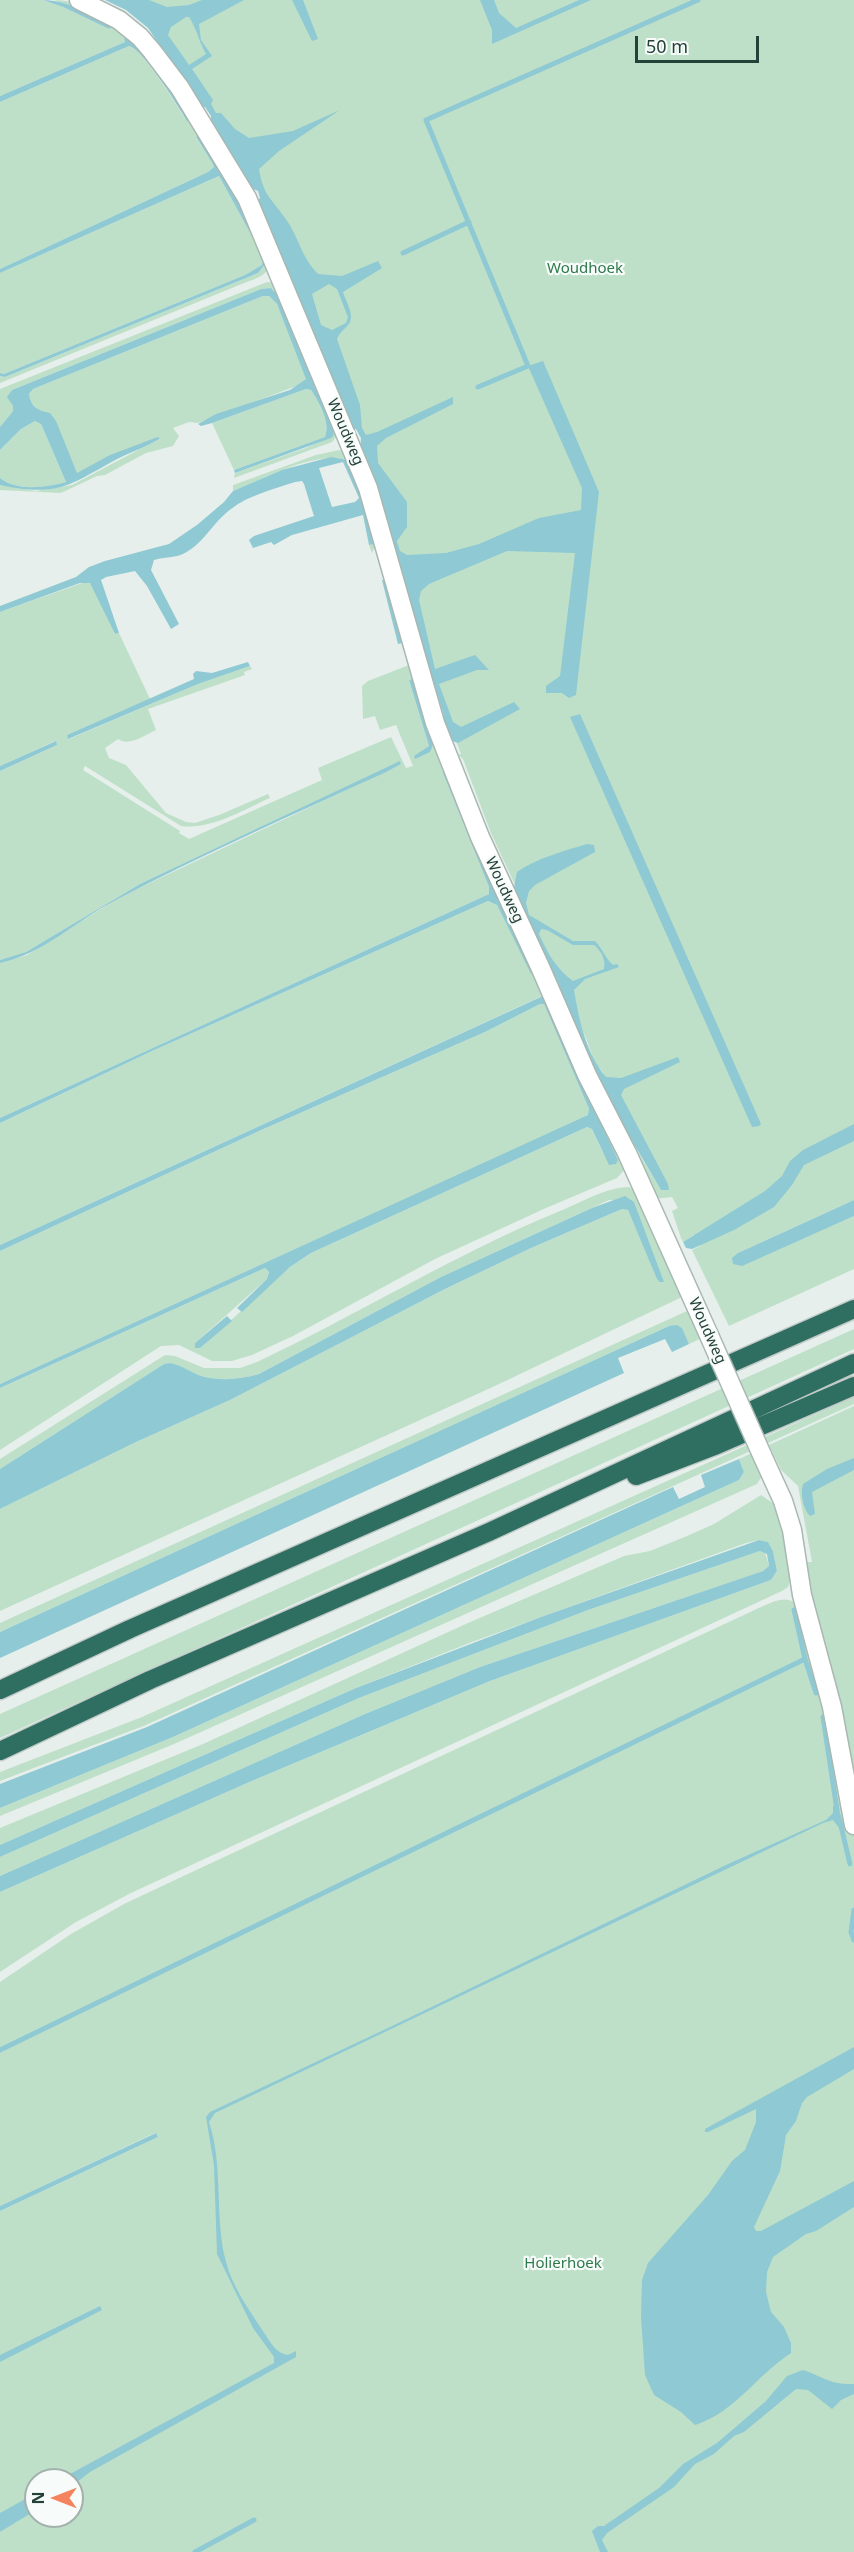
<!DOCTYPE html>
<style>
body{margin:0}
#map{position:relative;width:854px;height:2552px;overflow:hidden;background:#e6efeb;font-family:"Noto Sans",sans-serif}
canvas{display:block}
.north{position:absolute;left:24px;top:2468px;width:60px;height:60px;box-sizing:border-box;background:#f7fbf9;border:2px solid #a3b1ad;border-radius:50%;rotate:270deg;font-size:16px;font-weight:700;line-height:24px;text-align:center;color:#24423a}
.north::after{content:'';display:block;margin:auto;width:21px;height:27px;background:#f4845f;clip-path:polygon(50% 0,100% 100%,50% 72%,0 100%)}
.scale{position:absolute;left:635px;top:36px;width:124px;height:27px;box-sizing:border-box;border:3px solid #24423a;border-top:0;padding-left:8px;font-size:18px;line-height:21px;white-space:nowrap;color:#24423a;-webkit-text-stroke:4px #f7fbf9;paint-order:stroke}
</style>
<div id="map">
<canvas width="854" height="2552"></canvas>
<div class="north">N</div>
<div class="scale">50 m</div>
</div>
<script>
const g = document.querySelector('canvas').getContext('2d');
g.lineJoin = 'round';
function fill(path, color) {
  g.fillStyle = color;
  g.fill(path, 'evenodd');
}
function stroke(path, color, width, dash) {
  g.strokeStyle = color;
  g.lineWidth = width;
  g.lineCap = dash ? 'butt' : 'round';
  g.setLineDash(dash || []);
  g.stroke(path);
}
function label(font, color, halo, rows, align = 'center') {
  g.font = font + ' "Noto Sans",sans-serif';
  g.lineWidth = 4.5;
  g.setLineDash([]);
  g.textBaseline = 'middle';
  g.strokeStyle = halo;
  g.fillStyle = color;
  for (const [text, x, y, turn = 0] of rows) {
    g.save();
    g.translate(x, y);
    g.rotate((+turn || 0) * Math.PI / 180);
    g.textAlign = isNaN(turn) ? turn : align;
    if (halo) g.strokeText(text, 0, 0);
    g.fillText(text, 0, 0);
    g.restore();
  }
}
fill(new Path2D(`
 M 0,0 L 43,0 L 63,7 L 109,29 L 111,25 L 54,0 C 75,0 98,9 114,23 C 118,26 118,31 123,34 L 129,34 L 137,40 C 150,54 193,103 193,119 C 201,132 211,143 220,156 C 230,173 275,253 268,269 C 265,275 256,279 249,281 L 0,383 L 0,376 L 5,377 L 258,273 L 266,263 L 265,256 L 233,190 L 199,135 L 196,138 L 213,163 L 214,167 L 208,172 L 0,269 L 0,102 L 129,46 C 143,49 177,106 186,120 L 190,118 C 174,95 149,53 127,38 L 124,39 L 125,42 L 0,96 Z
 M 118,0 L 854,0 L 854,1200 L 738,1253 L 797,1241 L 854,1216 L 854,1269 L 729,1326 L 692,1250 L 700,1246 L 694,1235 L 683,1242 L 681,1238 L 672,1211 L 678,1208 L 672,1197 L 654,1199 L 612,1109 L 661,1190 L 602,1071 L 595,1063 L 586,1038 L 491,833 L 463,759 L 458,755 L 461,754 L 433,680 L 382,483 L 285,245 L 240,153 L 147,17 Z
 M 219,176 L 259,249 L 263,258 L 262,265 L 245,275 L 4,374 L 0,373 L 0,273 Z
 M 267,282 L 276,283 L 338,435 L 332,442 L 234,478 L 235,473 L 306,448 L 334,435 L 281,299 L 271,288 L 261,289 L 12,390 L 8,397 L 13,406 L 13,411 L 0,427 L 0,389 Z
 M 263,296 L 269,296 L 277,304 L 306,373 L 306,379 L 299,385 L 198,423 L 189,422 L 173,428 L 179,436 L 173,446 L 146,453 L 105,475 L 97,476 L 61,493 L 0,490 L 0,485 L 36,491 L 72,485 L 159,439 L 77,474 L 40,411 L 29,401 L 29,394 L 33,389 Z
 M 306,389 L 311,390 C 319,402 331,423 325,437 L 234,470 L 212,423 Z
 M 35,421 L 41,424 L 66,482 C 47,487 17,492 0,478 L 0,450 L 21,429 Z
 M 339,450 C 361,453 374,522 377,542 L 372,553 L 369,545 L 373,544 L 365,504 L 346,460 C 312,451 265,479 233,491 L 233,485 L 316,455 Z
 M 85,582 L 92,584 L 115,634 L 119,633 L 150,699 L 67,735 L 69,739 L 198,684 L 250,666 L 252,669 L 244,672 L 245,675 L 148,709 L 156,730 C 145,735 129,747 118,739 L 105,748 L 109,758 L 126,765 L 166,813 L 186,822 L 195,823 L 219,815 L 268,794 L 270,798 C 243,810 211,830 181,826 L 85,766 L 83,770 L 180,831 L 179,833 L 189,839 L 322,780 L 318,768 L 391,737 L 406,768 L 413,766 L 396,725 L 380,730 L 375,716 L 363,719 L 362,686 L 368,681 L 409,665 L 413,668 L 626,1168 L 617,1178 L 546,1208 L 435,1259 L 293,1336 L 252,1355 L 232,1361 L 212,1361 L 179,1345 L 161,1346 L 0,1450 L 0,1388 L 265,1268 L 269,1272 L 267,1279 L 195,1343 L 200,1348 L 290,1267 L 311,1253 L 587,1127 L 592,1129 L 603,1153 L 618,1160 L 542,996 L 0,1245 L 0,1123 L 152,1051 L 488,901 L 497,905 L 531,973 L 523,949 L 501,906 L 443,773 L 489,887 L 489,894 L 0,1118 L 0,963 L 27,955 L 112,902 L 141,887 L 401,764 L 400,762 L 140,884 L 26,952 L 0,960 L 0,771 L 57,745 L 55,741 L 0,766 L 0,612 ZM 412,679 L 433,746 L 415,759 L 429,746 L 409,680 Z
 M 540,1004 L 544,1004 L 589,1109 L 589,1114 L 585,1117 L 0,1384 L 0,1251 L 259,1131 L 485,1032 Z
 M 629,1187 L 635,1190 L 682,1297 L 497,1385 L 0,1611 L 0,1509 L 136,1442 L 230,1400 L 447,1288 L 531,1248 L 622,1209 L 628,1210 L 659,1281 L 634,1202 L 609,1200 L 592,1208 L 441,1277 L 259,1374 C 242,1379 223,1381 205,1377 C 191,1374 178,1362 164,1364 L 0,1469 L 0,1459 L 165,1355 L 175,1356 L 204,1368 L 240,1368 L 257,1362 C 359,1314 455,1254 560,1211 C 580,1203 606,1187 629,1187 Z
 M 687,1311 L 700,1339 L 689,1344 L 681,1327 L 669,1326 L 0,1632 L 0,1623 Z
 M 854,1329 L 854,1349 L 0,1738 L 0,1714 Z
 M 854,1397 L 854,1404 L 146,1725 L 0,1781 L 0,1772 L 142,1717 Z
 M 854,1406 L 854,2552 L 0,2552 L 0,2211 L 158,2137 L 155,2133 L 0,2206 L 0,1982 L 71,1934 L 124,1904 L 192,1872 L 761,1607 C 773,1602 787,1594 797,1605 L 808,1588 L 807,1562 L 812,1562 L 798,1486 L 781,1470 L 769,1445 ZM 36,2480 L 72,2480 L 72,2516 L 36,2516 Z
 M 752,1453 L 762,1476 L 757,1484 L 174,1744 L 0,1816 L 0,1808 L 173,1737 L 739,1480 L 744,1472 L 739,1459 Z
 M 761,1495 L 774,1504 L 782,1521 L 791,1577 L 788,1587 L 782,1591 L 131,1893 L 76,1922 L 0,1972 L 0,1892 L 254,1780 L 490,1681 L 771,1580 L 777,1571 L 773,1551 L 768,1542 L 759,1540 L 746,1543 L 472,1642 L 356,1688 L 0,1845 L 0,1828 L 203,1744 L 468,1623 L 624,1556 L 650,1551 L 687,1536 L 714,1524 Z
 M 760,1551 L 765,1552 L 769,1566 L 763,1571 L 480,1667 L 365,1714 L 0,1876 L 0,1857 L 359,1698 L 588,1610 Z`), '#bfe0c8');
fill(new Path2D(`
 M 43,0 C 67,0 91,15 112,25 L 109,29 L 63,7 Z
 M 105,0 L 149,0 L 167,7 L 189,5 L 202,0 L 244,0 L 199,24 L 201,40 L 212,56 L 192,69 L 213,100 L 211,104 L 216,113 L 221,113 L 235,129 L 249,138 L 293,131 L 340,110 L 279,151 L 259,169 C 263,195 271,198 285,218 C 299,237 300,255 318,274 L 342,276 L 378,261 L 382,268 L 343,292 C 345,299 354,314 350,322 C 346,329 340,331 337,339 L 360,405 L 362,428 L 366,435 L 377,432 L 453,397 L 453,404 L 386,438 L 377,446 L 378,463 L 407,502 L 407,527 L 397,541 L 400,551 L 407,555 L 446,553 L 479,544 L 539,518 L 581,510 L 582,488 L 528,366 L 543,361 L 599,492 L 576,695 L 569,698 L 562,693 L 546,693 L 546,686 L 560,676 L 575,553 L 507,551 L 429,584 L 421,591 L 419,600 L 435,669 L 475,655 L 489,670 L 477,670 L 439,684 L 453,722 L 461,727 L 514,702 L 520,709 L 458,743 L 452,741 L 441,719 L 444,716 L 396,560 L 379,490 L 360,449 L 361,438 L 356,429 L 353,430 L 283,259 L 257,202 L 260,198 L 258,191 L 251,188 L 211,121 L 211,116 L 205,107 L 201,107 L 148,28 L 126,10 ZM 186,17 L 189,17 C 197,29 199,42 206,54 L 189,65 L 168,35 L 171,27 ZM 329,284 L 337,289 L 348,317 L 346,323 L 332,330 L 321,325 L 312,294 Z
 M 292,0 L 303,0 L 318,39 L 312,41 Z
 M 480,0 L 494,0 L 499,13 L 516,28 L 579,0 L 591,0 L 492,44 L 492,30 Z
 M 127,38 C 149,53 175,95 190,118 L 187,121 C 178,106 143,49 129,46 L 0,102 L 0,96 L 125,42 L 124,39 Z
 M 200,135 L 233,190 L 266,263 L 258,273 L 5,377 L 0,376 L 0,373 L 4,374 L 245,275 L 262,265 L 263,258 L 259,249 L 219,176 L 0,273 L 0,269 L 208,172 L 214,167 L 213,164 L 196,137 Z
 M 271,288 L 281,299 L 330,420 L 334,435 L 331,438 L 235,473 L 234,470 L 325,437 C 331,423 319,402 311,390 L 306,389 L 212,423 L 201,426 L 198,424 L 216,414 L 290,390 L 306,379 L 277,304 L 269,296 L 263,296 L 33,389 L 29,394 C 30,406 38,411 50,413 L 56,421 L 77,473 L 110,455 L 155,438 L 159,437 L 159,439 C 146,447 131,452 117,459 C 68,486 58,497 0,485 L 0,478 C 17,492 47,487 66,482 L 41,424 L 35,421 L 21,429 L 0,450 L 0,427 L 13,411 L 13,406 L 7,397 L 12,390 L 261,289 Z
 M 331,457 L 347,460 C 361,486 367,515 374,544 L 369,545 L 363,515 L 292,535 L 274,545 L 271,542 L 253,548 L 249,540 L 254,536 L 314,516 L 304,484 L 302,481 L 295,482 C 274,489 249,495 231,509 C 213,522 205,542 185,553 C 177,558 163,557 154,560 L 151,570 L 179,624 L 171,629 L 147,586 L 135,571 L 106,577 L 101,580 L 119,633 L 115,634 L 90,583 L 80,583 L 0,612 L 0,606 L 76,577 L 89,567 L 105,561 L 169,544 L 197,525 L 224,502 L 233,491 L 282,470 ZM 343,462 L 359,498 L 355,502 L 332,507 L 319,468 Z
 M 386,579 L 402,643 L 398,644 L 382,580 Z
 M 248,662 L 250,666 L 198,684 L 68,739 L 67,735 L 194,679 L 193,674 L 196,671 L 212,673 Z
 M 412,679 L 433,745 L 430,752 L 415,759 L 414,756 L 429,746 L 409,680 Z
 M 580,714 L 761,1124 L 759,1126 L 752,1127 L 570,717 Z
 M 56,741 L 57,745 L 0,771 L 0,766 Z
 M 400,761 L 401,764 L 384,773 C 294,814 203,854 116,900 C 77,920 43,954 0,963 L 0,960 L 26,952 L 140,884 Z
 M 445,772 L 501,906 L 534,972 L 531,974 L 497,905 L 488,901 L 152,1051 L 0,1123 L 0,1118 L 489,894 L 489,887 L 443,773 Z
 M 587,844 L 594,845 L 595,852 L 535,885 L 529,891 L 526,903 L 529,915 L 573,941 L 595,941 C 603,949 605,958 613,965 L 617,964 L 619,967 L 585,979 L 574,990 C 579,1020 586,1053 606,1077 L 621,1078 L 678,1057 L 680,1062 L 624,1089 L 621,1095 L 668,1184 L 669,1190 L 661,1190 L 598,1083 L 556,978 L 524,917 L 526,915 L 513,893 L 517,872 C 537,858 564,851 587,844 ZM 541,929 L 547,930 L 573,945 L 594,945 C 601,951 606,959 604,969 L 573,981 C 557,970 547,952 539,934 Z
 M 545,995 L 572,1061 L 612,1147 L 618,1160 L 616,1164 L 609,1165 L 592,1129 L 587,1127 L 311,1253 L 290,1267 L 242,1312 L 237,1308 L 267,1279 L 269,1272 L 265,1268 L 0,1388 L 0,1384 L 588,1115 L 589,1109 L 544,1004 L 540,1004 L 485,1032 L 259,1131 L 0,1251 L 0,1245 Z
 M 854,1124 L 854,1141 L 804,1165 L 792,1185 L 774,1207 L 734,1230 L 692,1249 L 686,1248 L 683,1242 L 765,1191 L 782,1176 L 790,1161 L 803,1150 Z
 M 625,1196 L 634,1202 L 664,1282 L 660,1282 L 657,1279 L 628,1210 L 622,1209 L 531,1248 L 447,1288 L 230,1400 L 136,1442 L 0,1509 L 0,1469 L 164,1364 C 177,1360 192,1375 205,1377 C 223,1381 241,1379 259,1374 L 441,1277 L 592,1208 Z
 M 854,1200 L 854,1216 L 742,1266 L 733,1264 L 732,1258 L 738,1253 Z
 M 227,1316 L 232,1321 L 200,1348 L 195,1348 L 195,1343 Z
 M 677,1325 L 682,1328 L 689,1344 L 672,1352 L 665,1339 L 618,1358 L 624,1373 L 0,1658 L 0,1632 L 669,1326 Z
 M 854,1458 L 854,1470 L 812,1492 L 815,1514 L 810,1516 C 803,1509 800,1493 803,1484 L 827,1469 Z
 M 739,1459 L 744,1472 L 739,1480 L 173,1737 L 0,1808 L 0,1784 L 147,1727 L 673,1487 L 679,1499 L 705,1487 L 701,1475 Z
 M 759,1540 L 768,1542 L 773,1551 L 777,1571 L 771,1580 L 490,1681 L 254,1780 L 0,1892 L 0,1876 L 365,1714 L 480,1667 L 763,1571 L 769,1566 L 767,1554 L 760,1551 L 588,1610 L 359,1698 L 0,1857 L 0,1845 L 356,1688 L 541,1617 Z
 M 838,1805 L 844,1828 L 840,1829 L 833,1820 L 823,1823 L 215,2113 L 209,2122 C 224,2168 214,2216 226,2262 C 232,2286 249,2310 263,2331 C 270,2341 275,2353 288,2355 L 296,2351 L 296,2357 L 90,2472 L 72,2486 L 72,2480 L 59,2480 L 274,2363 L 274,2357 L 253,2328 L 217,2254 L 214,2165 L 206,2117 L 210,2112 L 390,2027 L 726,1865 L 826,1820 L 833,1813 L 833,1806 Z
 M 854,2047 L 854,2069 L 807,2097 L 802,2103 L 796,2121 L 786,2135 L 780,2171 L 754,2227 L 756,2231 L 761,2231 L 854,2181 L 854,2207 L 816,2231 L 806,2234 L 773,2257 L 767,2272 L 766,2292 L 771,2312 L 784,2327 L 791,2343 L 791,2353 C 758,2374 734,2413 695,2425 L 681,2412 L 654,2395 L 645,2375 L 641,2317 L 642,2280 L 648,2263 L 708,2195 L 732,2161 L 745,2150 L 756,2122 L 756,2109 L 708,2132 L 705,2132 L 705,2129 Z
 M 156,2133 L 158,2137 L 0,2211 L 0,2206 Z
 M 100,2306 L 102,2310 L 0,2362 L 0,2355 Z
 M 803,2370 C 824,2377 830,2385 854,2384 L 854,2394 L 841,2400 L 832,2409 L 808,2390 L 796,2389 L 744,2432 L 734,2436 L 714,2454 L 695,2464 L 674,2487 L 607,2533 L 602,2540 L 608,2552 L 600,2552 L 592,2531 L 598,2526 L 604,2526 L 659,2488 L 683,2464 L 717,2443 L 766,2401 L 787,2376 Z
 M 36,2493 L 36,2510 L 0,2532 L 0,2513 Z`), '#8ec9d4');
stroke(new Path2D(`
 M 403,253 L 469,222
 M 478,387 L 528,366 L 426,120 L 698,0
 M 794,1610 L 805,1659 L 816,1693
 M 823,1717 L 837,1810
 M 840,1822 L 850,1864
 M 854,1910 L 851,1932 L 854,1940
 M 0,2050 L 805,1659
 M 195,2552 L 254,2520`), '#8ec9d4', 5);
const minor = new Path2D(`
 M 79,0 L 119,20 L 140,37 L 152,51 L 180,88 L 247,198 L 368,488 L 435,723 L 480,837 L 541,969 L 587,1075 L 627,1153 L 708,1333
 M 762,1455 L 783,1501 L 792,1530 L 802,1595 L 832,1707 L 854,1825`);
const motorway = new Path2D(`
 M 636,1476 L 717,1445 L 854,1386
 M 0,1690 L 130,1629 L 854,1309
 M 0,1751 L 150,1680 L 489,1532 L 854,1363`);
stroke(minor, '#a8b8b2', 21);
stroke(motorway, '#c2cac8', 21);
stroke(minor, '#fff', 18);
stroke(motorway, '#2f6f62', 18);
const minorBridge = new Path2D(`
 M 708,1333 L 762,1455`);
stroke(minorBridge, '#a8b8b2', 21, []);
stroke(minorBridge, '#fff', 18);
label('15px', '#2d7a4b', '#f7fbf9', [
 ["Woudhoek",585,269],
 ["Holierhoek",563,2264]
]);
label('15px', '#24423a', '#f7fbf9', [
 ["Woudweg",345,432,67],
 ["Woudweg",504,890,65],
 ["Woudweg",707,1331,66]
]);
</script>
